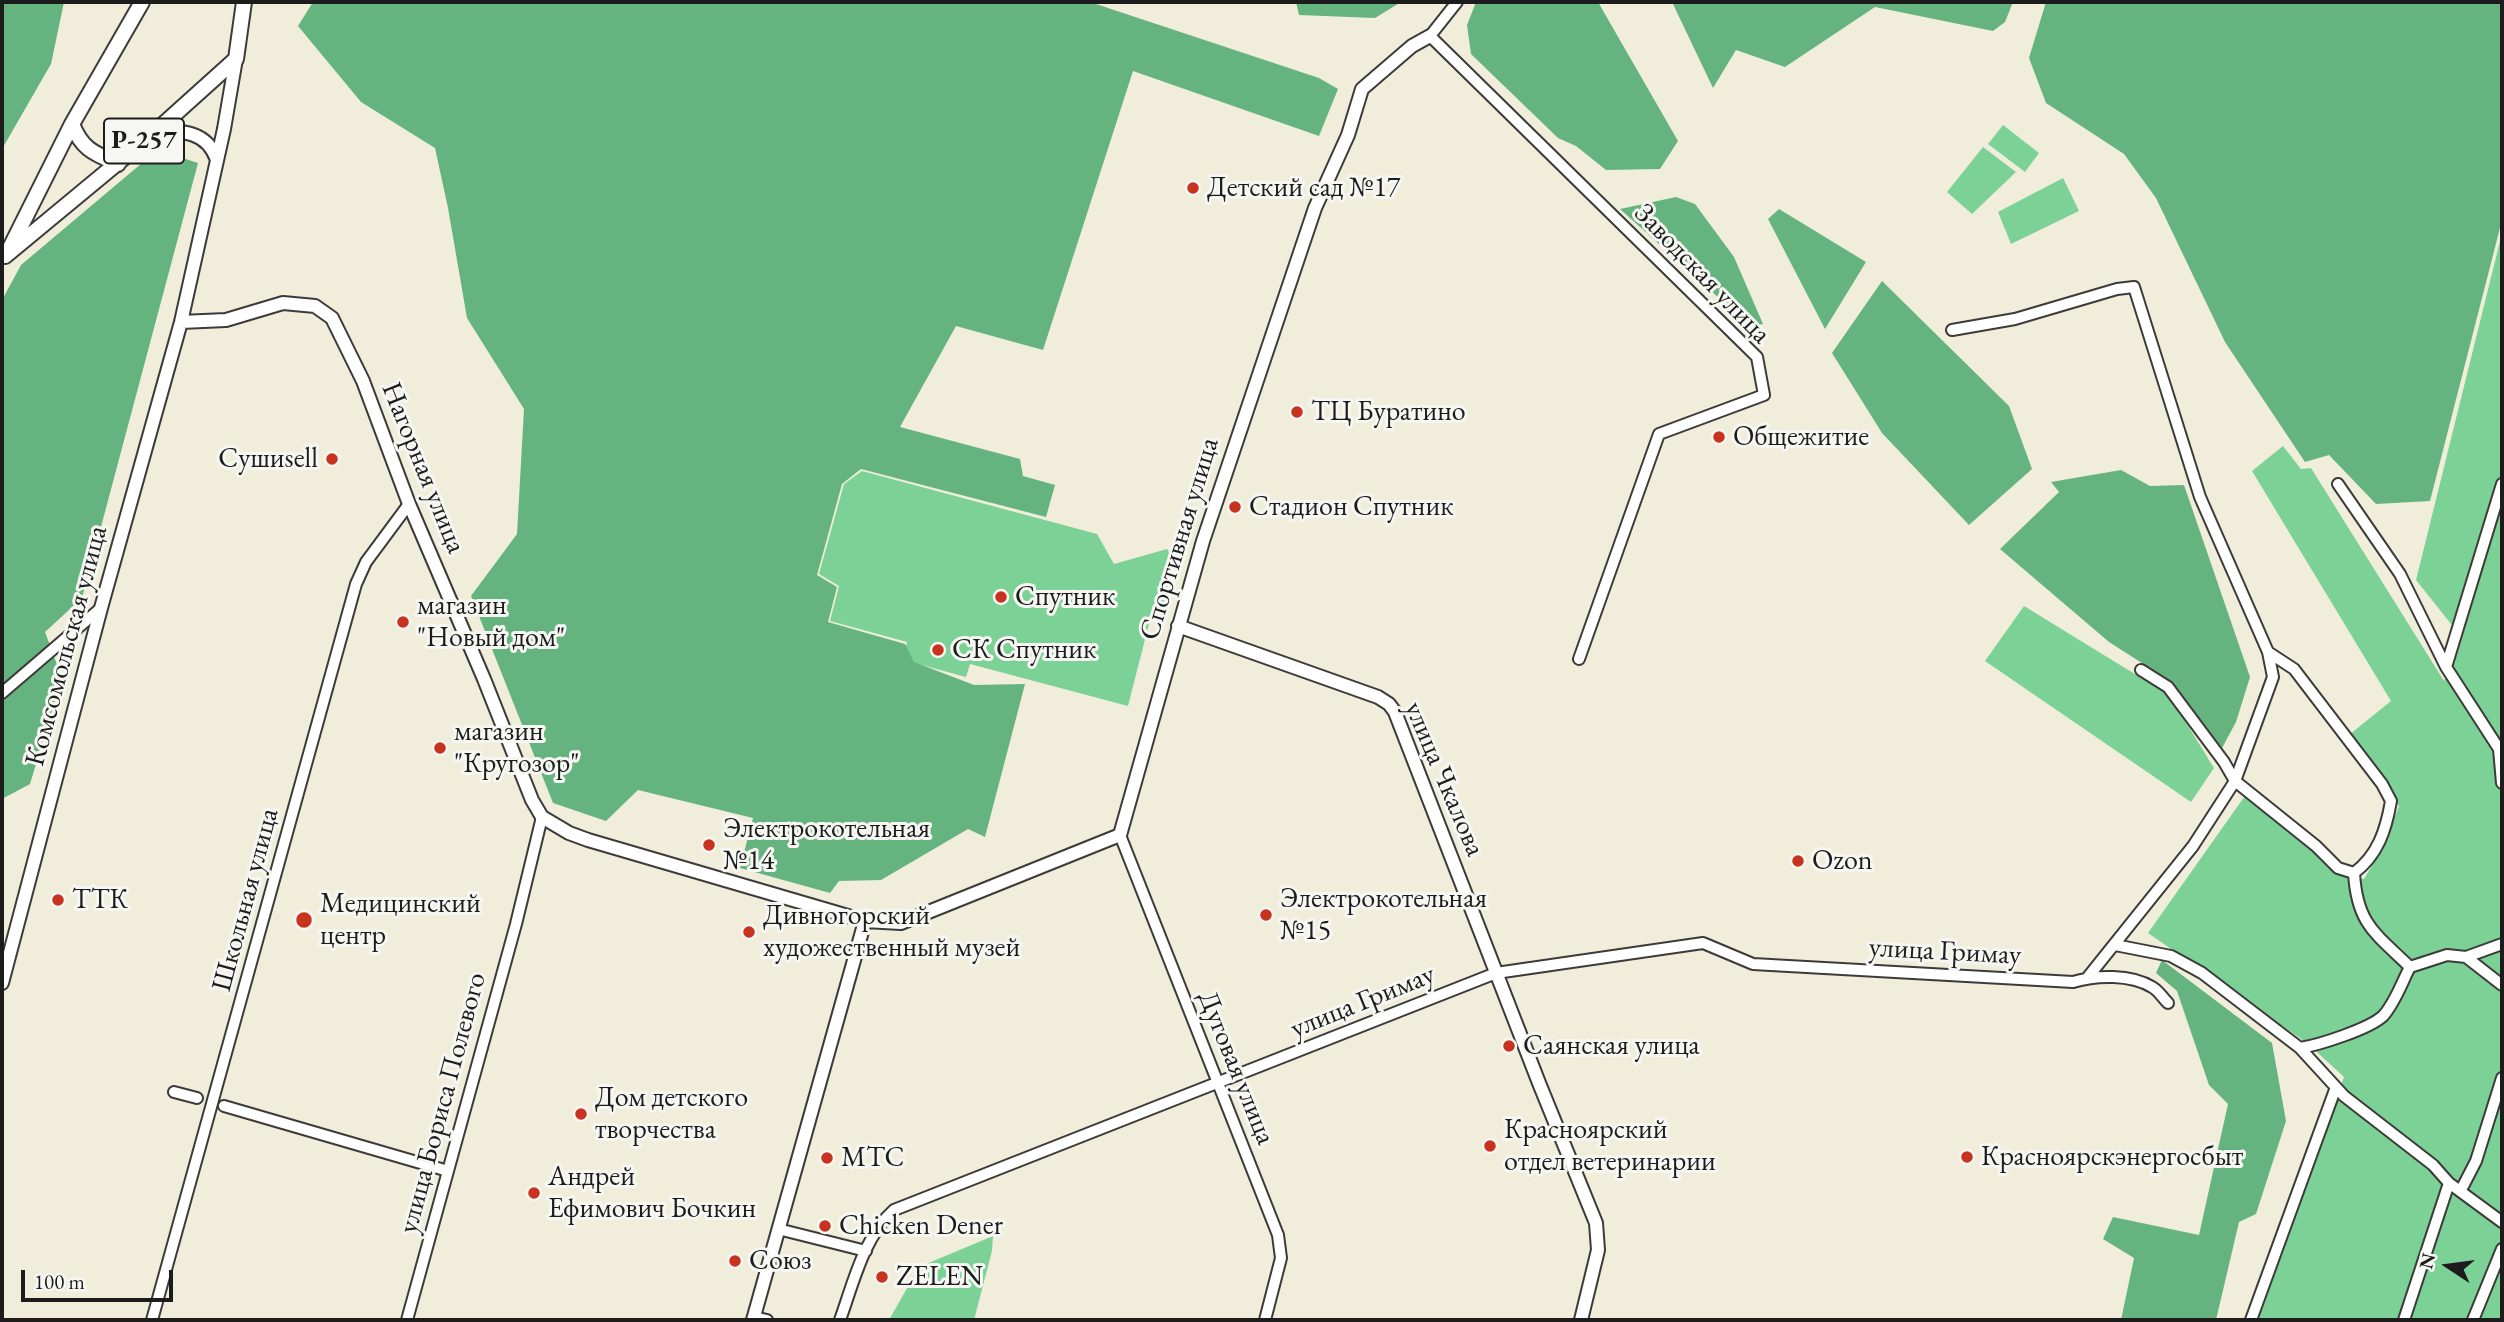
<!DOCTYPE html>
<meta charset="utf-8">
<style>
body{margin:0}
#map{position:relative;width:2504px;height:1322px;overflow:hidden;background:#f0eddb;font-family:"EB Garamond",serif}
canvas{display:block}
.frame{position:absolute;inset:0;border:4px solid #1c1c1c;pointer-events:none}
.north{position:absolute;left:2413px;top:1231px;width:70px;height:70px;-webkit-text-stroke:5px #f6f6f2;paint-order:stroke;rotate:283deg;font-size:19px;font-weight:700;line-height:28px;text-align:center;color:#1c1c1c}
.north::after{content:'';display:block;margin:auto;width:24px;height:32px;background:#1c1c1c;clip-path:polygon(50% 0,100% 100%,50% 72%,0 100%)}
.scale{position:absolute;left:21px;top:1270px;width:152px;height:32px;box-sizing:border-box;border:4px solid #1c1c1c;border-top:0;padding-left:9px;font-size:21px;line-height:24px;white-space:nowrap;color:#1c1c1c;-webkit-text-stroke:5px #f6f6f2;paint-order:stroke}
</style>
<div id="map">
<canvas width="2504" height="1322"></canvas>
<div class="frame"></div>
<div class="north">N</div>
<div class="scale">100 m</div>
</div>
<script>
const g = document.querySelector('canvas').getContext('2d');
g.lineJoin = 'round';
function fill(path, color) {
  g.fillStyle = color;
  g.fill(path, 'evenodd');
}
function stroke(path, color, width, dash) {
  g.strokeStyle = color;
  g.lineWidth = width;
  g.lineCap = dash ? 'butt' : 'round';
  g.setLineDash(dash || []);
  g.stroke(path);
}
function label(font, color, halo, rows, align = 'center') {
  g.font = font + ' "EB Garamond",serif';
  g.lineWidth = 6;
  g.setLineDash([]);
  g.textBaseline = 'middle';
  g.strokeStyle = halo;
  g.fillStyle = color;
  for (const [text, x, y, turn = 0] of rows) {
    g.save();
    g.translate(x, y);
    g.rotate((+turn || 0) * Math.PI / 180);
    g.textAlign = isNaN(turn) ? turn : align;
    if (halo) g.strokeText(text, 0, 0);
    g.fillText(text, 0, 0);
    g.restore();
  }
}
fill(new Path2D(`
 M 2003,125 L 2039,153 L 2025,172 L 1988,144 Z
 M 1983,147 L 2016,172 L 1972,214 L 1947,192 Z
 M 2063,178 L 2079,211 L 2011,244 L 1998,212 Z
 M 2502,233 L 2502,1320 L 2258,1320 L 2344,1077 L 2307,1043 L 2148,933 L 2247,793 L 2343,876 L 2364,879 L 2385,843 L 2399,806 L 2349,735 L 2391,701 L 2252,471 L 2283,446 L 2301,469 L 2311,468 L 2444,681 L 2459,634 L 2416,580 Z
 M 862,471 L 1097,534 L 1114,564 L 1167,549 L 1174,560 L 1162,611 L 1153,608 L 1128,706 L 970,664 L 966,677 L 903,660 L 907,642 L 830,621 L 839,586 L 819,574 L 844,484 Z
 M 2024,606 L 2169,695 L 2214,768 L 2191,802 L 1985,661 Z
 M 993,1236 L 992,1251 L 974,1320 L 889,1320 L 919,1267 Z`), '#7cd296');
fill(new Path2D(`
 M 2,2 L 64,2 L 51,64 L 2,149 Z
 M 313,2 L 1090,2 L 1319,78 L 1338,89 L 1319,136 L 1133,71 L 1043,350 L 956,326 L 900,427 L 1020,459 L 1023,476 L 1055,485 L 1046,517 L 861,469 L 842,484 L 817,575 L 837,587 L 828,622 L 905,644 L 914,662 L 974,685 L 1025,684 L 985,837 L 968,829 L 881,880 L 839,881 L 830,893 L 740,868 L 753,818 L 638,790 L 606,821 L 553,803 L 471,596 L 517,534 L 524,409 L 467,318 L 448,208 L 435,148 L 361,102 L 298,26 Z
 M 1296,2 L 1401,2 L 1375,18 L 1299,15 Z
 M 1476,2 L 1598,2 L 1678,141 L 1660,169 L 1606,170 L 1576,146 L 1558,138 L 1471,54 L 1467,25 Z
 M 1672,2 L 2013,2 L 2005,22 L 1993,31 L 1875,7 L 1785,67 L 1736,50 L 1713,88 Z
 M 2046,2 L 2502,2 L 2502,220 L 2430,501 L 2376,504 L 2329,455 L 2305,462 L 2225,342 L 2156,198 L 2124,154 L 2046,103 L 2029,58 Z
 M 167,153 L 198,163 L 82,598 L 45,632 L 62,678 L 30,784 L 2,799 L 2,300 L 21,265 L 142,163 Z
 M 1676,197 L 1695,204 L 1734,257 L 1763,324 L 1751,327 L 1620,209 Z
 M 1779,209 L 1866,262 L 1825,329 L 1768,219 Z
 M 1882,281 L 2009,406 L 2032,469 L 1969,525 L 1882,433 L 1832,353 Z
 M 2121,470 L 2150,486 L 2184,485 L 2250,677 L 2236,722 L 2222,748 L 2170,681 L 2109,642 L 2000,549 L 2059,492 L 2051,482 Z
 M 2162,960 L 2272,1043 L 2286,1121 L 2256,1214 L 2239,1222 L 2216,1320 L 2121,1320 L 2134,1258 L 2103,1239 L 2113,1217 L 2199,1235 L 2228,1104 L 2209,1085 L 2177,991 L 2156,973 Z`), '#65b47f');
const minor = new Path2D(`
 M 1457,2 L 1430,36 L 1757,357 L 1764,395 L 1659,434 L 1579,659
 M 1952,330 L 2015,319 L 2117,289 L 2134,287 L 2200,497 L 2268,652 L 2273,677 L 2235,781 L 2193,846 L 2088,977
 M 2338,484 L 2400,574 L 2446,667 L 2499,749 L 2502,783
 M 2446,667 L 2502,484
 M 2141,670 L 2168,687 L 2224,762 L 2235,781 L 2316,846 L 2338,868 L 2354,873 C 2378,855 2386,830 2391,801 L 2382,784 L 2294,669 L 2268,652
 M 2,693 L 101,608
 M 1120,835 L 1278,1235 L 1281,1258 L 1265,1320
 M 2354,873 C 2357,924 2375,933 2410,967 L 2447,955 L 2466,957 L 2502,944
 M 2115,945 L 2171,956 L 2202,973 L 2300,1048 L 2344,1096 L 2433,1165 L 2449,1183 L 2502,1222
 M 2466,957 L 2502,985
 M 2300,1048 C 2319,1045 2369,1029 2383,1016 C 2395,1003 2402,982 2410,967
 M 174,1092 L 197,1098
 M 224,1106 L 448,1171
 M 2461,1190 L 2476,1161 L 2502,1078
 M 778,1229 L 866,1251
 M 754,1317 L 767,1320
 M 152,1320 L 356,584 L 366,562 L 409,504
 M 407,1320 L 516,924 L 542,817
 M 840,1320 C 853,1284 864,1236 894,1210 L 1496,973 L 1703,943 L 1753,964 L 2073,982 C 2096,975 2131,974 2152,987 C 2158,990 2163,998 2168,1003
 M 2251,1320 L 2336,1087
 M 2404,1320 L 2449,1183
 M 2473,1320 L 2502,1249`);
const major = new Path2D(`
 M 156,131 C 183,131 207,131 217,160
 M 181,322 L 226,320 L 283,303 L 315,306 L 332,318 L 363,381 L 409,504 L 484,679 L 532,800 L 542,817 L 569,833 L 588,840 L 865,921 L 901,923 L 1120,835 L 1203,541 L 1315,208 L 1348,135 L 1362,89 L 1412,46 L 1430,36
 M 1178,626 L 1378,697 L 1389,704 L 1395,712 L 1539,1083 L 1596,1223 L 1598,1250 L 1581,1320
 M 2,983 L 101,608 L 181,322 L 224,129 L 236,59
 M 753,1320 L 865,921`);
const highway = new Path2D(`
 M 72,124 C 82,149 93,153 118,164
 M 9,250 L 72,124 L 142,2
 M 5,256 L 156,131 L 236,59 L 244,2`);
stroke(minor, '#3c3b39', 14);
stroke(major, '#3c3b39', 16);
stroke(highway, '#3c3b39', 18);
stroke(minor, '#fff', 10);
stroke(major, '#fff', 12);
stroke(highway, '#fff', 14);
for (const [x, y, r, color] of [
 [1193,188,7,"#c8321e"],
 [1297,412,7,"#c8321e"],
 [1719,437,7,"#c8321e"],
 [332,459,7,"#c8321e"],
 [1235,507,7,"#c8321e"],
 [1001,597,7,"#c8321e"],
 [403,622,7,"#c8321e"],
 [938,650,7,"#c8321e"],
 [440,748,7,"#c8321e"],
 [709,845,7,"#c8321e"],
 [1798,861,7,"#c8321e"],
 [58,900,7,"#c8321e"],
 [1266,915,7,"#c8321e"],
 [304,920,9,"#c8321e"],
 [749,932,7,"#c8321e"],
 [1509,1046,7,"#c8321e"],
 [581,1114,7,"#c8321e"],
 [1490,1146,7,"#c8321e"],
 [1967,1157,7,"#c8321e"],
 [827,1158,7,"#c8321e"],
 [534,1193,7,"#c8321e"],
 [825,1226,7,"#c8321e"],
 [735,1261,7,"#c8321e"],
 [882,1277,7,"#c8321e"]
]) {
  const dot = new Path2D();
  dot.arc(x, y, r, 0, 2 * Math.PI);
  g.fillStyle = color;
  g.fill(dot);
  stroke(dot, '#f6f6f2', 2.5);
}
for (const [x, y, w] of [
 [144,141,80]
]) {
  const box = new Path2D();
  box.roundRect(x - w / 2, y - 22.5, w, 45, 5);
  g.fillStyle = '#f6f6f2';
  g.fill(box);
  stroke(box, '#1c1c1c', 2);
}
label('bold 26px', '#1c1c1c', null, [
 ["Р-257",144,141]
]);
label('28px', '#1c1c1c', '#f6f6f2', [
 ["Детский сад №17",1207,188],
 ["ТЦ Буратино",1311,412],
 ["Общежитие",1733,437],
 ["Сушиsell",318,459,"right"],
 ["Стадион Спутник",1249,507],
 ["Спутник",1015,597],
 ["магазин",417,606],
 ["\"Новый дом\"",417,638],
 ["СК Спутник",952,650],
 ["магазин",454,732],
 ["\"Кругозор\"",454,764],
 ["Электрокотельная",723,829],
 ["№14",723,861],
 ["Ozon",1812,861],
 ["Электрокотельная",1280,899],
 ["№15",1280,931],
 ["ТТК",72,900],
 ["Медицинский",320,904],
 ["центр",320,936],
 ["Дивногорский",763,916],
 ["художественный музей",763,948],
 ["Саянская улица",1523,1046],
 ["Дом детского",595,1098],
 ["творчества",595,1130],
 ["Красноярский",1504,1130],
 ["отдел ветеринарии",1504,1162],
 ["Красноярскэнергосбыт",1981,1157],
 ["МТС",841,1158],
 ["Андрей",548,1177],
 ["Ефимович Бочкин",548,1209],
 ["Chicken Dener",839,1226],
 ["Союз",749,1261],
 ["ZELEN",896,1277]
], 'left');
label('28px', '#1c1c1c', '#f6f6f2', [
 ["Заводская улица",1702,274,46],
 ["Нагорная улица",423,468,68],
 ["Спортивная улица",1180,539,-73],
 ["Комсомольская улица",67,646,-75],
 ["улица Чкалова",1444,779,67],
 ["Школьная улица",246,900,-75],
 ["улица Гримау",1945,952,3],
 ["улица Гримау",1363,1002,-22],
 ["Дуговая улица",1236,1068,68],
 ["улица Бориса Полевого",443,1103,-75]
]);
</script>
